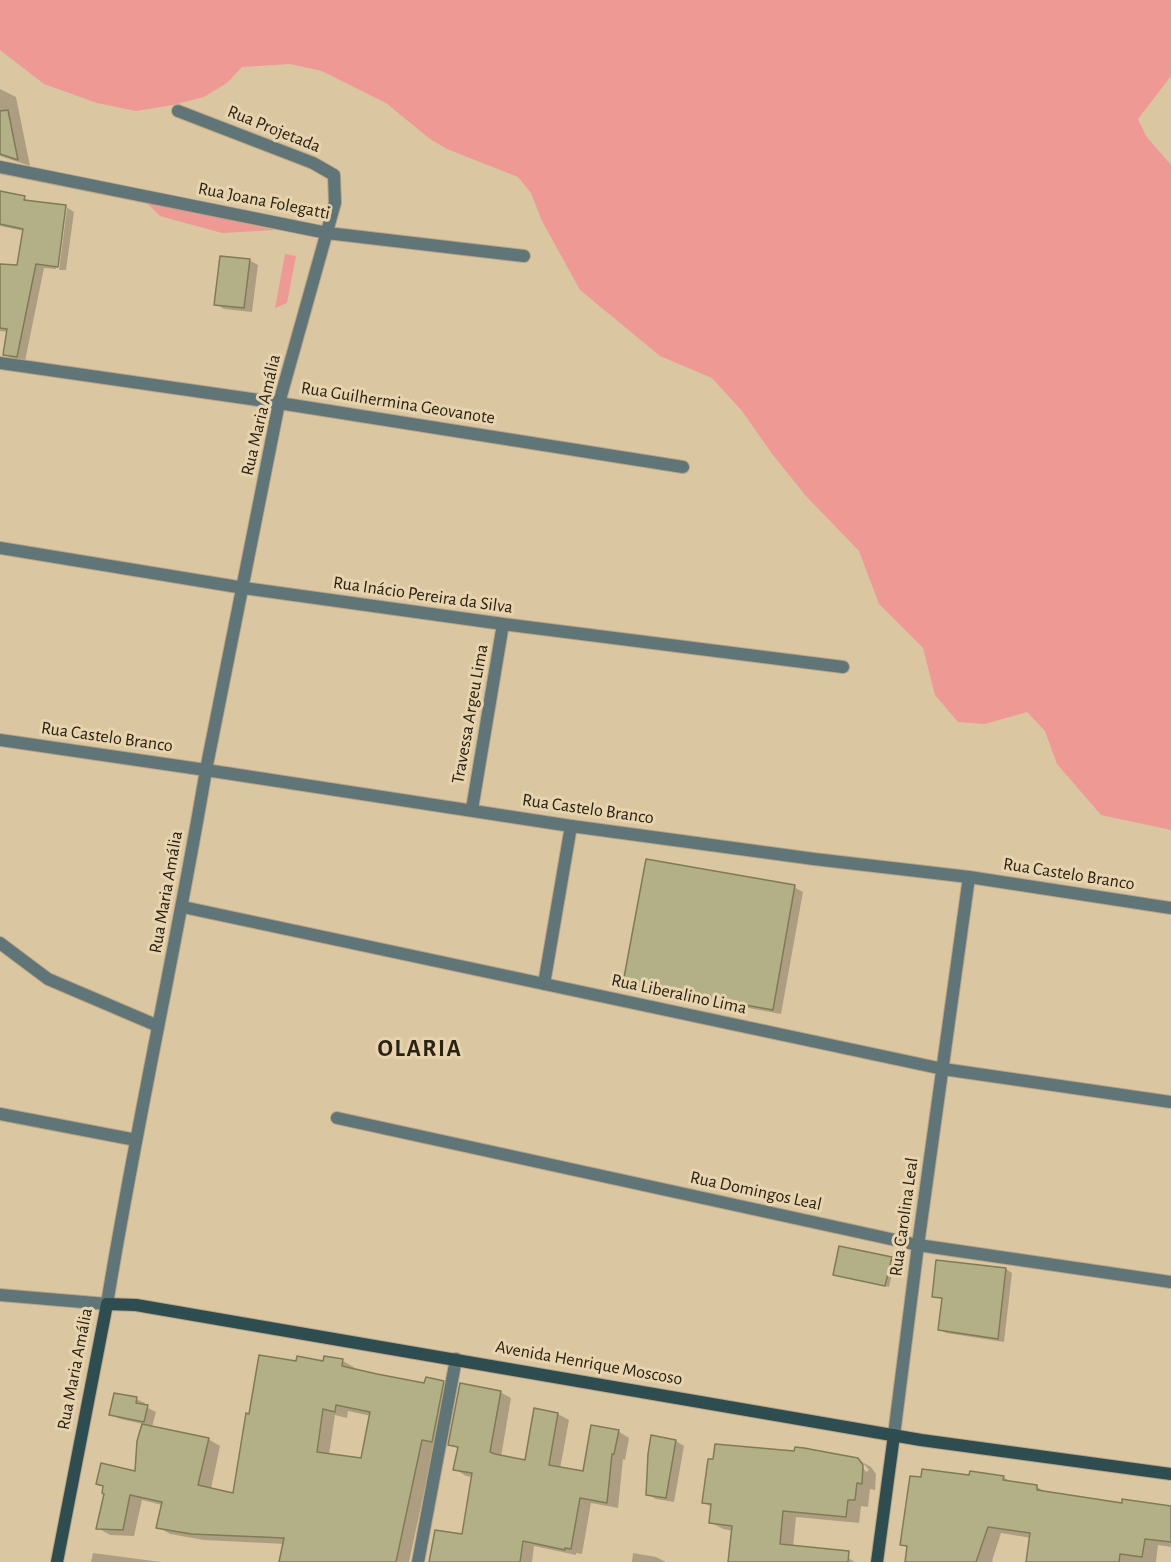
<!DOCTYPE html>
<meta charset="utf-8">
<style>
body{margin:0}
canvas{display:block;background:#dac6a1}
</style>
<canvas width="1171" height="1562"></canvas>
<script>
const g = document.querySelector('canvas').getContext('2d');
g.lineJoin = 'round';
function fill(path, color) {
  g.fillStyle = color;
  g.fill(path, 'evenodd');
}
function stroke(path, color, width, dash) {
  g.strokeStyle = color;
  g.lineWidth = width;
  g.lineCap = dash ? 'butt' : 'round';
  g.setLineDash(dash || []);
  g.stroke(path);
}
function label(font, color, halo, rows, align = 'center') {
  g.font = font + ' "Alegreya Sans",sans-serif';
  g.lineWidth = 6;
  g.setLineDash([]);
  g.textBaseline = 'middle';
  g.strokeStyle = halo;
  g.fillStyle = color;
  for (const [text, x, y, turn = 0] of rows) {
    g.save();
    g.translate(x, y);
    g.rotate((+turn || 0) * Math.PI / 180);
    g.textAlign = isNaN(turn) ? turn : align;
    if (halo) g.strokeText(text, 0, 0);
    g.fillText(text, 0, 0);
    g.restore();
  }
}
fill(new Path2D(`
 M 0,0 L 1171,0 L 1171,76 L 1138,119 L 1146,136 L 1171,165 L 1171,830 L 1101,815 L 1057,764 L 1045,731 L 1027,712 L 985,724 L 958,722 L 935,695 L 923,648 L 879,604 L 859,551 L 806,496 L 773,455 L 742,411 L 712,378 L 660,356 L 580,290 L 542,221 L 531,193 L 518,177 L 447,149 L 430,139 L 386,103 L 322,71 L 290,64 L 242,67 L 227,83 L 204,97 L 173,105 L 136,111 L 97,103 L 44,84 L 0,50 Z
 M 146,202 L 276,230 L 222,233 L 160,216 Z
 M 285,254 L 296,256 L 287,303 L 275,308 Z`), '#ef9994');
fill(new Path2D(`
 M 0,89 L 16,97 L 30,166 L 0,156 Z
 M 0,192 L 24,198 L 33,203 L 66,207 L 74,212 L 66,270 L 59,270 L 67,208 L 64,208 L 56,269 L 44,268 L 25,361 L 13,359 L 5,354 L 8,332 L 0,331 L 0,265 L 18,267 L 24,231 L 0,226 Z
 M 249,260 L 258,265 L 252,312 L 224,309 L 216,304 Z
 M 794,887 L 803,892 L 781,1014 L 634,987 L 625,983 Z
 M 891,1259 L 895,1261 L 889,1287 L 835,1275 Z
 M 1006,1269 L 1012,1273 L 1004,1342 L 946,1333 L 940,1329 L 943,1300 L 934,1296 Z
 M 343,1361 L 355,1368 L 354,1370 L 426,1385 L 443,1382 L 455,1389 L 434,1446 L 409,1562 L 281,1562 L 285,1544 L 204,1540 L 170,1534 L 158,1527 L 162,1505 L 142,1500 L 134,1536 L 110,1535 L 98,1528 L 106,1494 L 105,1487 L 98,1483 L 137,1473 L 138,1441 L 143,1424 L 120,1419 L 111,1414 L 136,1399 L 145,1403 L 144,1406 L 156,1412 L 152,1427 L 208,1439 L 220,1446 L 211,1489 L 234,1495 L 250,1416 L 297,1363 ZM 348,1411 L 371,1416 L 362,1460 L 329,1455 L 335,1415 L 347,1418 Z
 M 500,1392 L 511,1398 L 501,1457 L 526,1462 L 536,1410 L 558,1414 L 569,1420 L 560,1469 L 584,1473 L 618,1431 L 629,1438 L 625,1460 L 623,1459 L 618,1508 L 591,1503 L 582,1554 L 576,1553 L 576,1555 L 534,1546 L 532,1562 L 431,1562 L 463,1536 L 473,1477 L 466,1476 L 455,1469 L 459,1449 L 450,1444 Z
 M 676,1441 L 684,1446 L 674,1502 L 656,1499 L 647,1494 Z
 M 857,1459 L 871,1467 L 876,1474 L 875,1490 L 870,1489 L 868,1507 L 861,1506 L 859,1523 L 796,1517 L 793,1547 L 845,1556 L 855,1562 L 729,1562 L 733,1531 L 723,1529 L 710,1522 L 712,1507 L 704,1503 ZM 860,1463 L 863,1463 L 869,1470 L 866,1472 Z
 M 971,1477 L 1003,1477 L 1013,1483 L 1037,1487 L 1048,1493 L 1123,1504 L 1171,1507 L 1171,1547 L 1158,1545 L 1156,1562 L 1027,1562 L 1031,1538 L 1001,1533 L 992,1561 L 994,1562 L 906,1562 L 908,1548 L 902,1544 Z
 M 93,1553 L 161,1562 L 91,1562 Z
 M 633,1553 L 656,1557 L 666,1562 L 632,1562 Z`), '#0003');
const building = new Path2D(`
 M 8,110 L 18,160 L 0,154 L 0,111 Z
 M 0,191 L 25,196 L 24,200 L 66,205 L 58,267 L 36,264 L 17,357 L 3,355 L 7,329 L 0,328 L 0,264 L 17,265 L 23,229 L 0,224 Z
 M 220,256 L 250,259 L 244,308 L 214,305 Z
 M 646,859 L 795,885 L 773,1010 L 623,983 Z
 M 839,1246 L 892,1257 L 885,1286 L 833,1275 Z
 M 936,1260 L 1006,1268 L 998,1339 L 938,1330 L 942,1298 L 932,1297 Z
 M 259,1355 L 296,1361 L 297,1356 L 323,1361 L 324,1356 L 343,1359 L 342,1366 L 377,1374 L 424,1383 L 426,1377 L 444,1381 L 432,1442 L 422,1440 L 396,1562 L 279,1562 L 284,1538 L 191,1534 L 156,1528 L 162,1502 L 130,1495 L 123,1530 L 96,1529 L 104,1494 L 102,1493 L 103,1486 L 96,1484 L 101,1463 L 135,1471 L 137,1441 L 142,1424 L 209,1438 L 198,1485 L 233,1493 L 246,1413 L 249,1414 ZM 336,1405 L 370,1412 L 361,1458 L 317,1452 L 323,1409 L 335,1412 Z
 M 460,1383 L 501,1391 L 490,1452 L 495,1454 L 525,1460 L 534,1408 L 558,1413 L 549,1465 L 583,1471 L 591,1425 L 619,1430 L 614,1454 L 612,1454 L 607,1503 L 580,1498 L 571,1549 L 565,1548 L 565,1550 L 523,1541 L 520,1562 L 429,1562 L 435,1530 L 462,1534 L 472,1473 L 453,1470 L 458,1447 L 448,1445 Z
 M 114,1393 L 137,1397 L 136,1403 L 148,1405 L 144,1422 L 109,1415 Z
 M 651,1435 L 676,1440 L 666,1498 L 646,1495 L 648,1454 Z
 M 715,1444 L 794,1451 L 795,1447 L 804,1448 L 858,1458 L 863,1465 L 862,1484 L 857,1483 L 855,1500 L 848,1500 L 846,1517 L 783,1511 L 780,1544 L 849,1551 L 848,1562 L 728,1562 L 732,1526 L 709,1523 L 711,1504 L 702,1503 L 708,1459 L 713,1459 Z
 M 922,1469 L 969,1475 L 970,1471 L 1004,1476 L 1003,1480 L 1037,1485 L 1037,1490 L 1122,1503 L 1122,1499 L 1171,1506 L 1171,1542 L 1145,1539 L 1142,1557 L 1120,1554 L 1119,1562 L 1026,1562 L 1030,1533 L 988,1527 L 976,1562 L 905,1562 L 907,1546 L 900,1545 L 910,1476 L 921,1477 Z`);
fill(building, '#b3b088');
stroke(building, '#7f7b56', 1.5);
const minor = new Path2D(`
 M 0,167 L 327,233 L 524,256
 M 0,363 L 279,403 L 683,467
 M 0,548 L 244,588 L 503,624 L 843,667
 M 0,740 L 206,770 L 279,403 L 335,203 L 334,175 L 313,163 L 178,111
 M 472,809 L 503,624
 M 183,907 L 943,1069 L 1171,1102
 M 0,943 L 48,979 L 158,1026
 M 544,984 L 571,826
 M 0,1114 L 136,1140
 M 337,1118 L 918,1245 L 1171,1282
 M 0,1295 L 107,1304
 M 418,1562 L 456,1359`);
const tertiary = new Path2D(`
 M 107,1304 C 136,1125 176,949 206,770 L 571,826 L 814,859 L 969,877 L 1171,908
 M 894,1435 L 918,1245 L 969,877`);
const secondary = new Path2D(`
 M 57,1562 L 107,1304 L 136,1305 L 921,1440 L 1171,1474
 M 877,1562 L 894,1435`);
stroke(minor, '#b7a585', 14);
stroke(tertiary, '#b7a585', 14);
stroke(secondary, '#b7a585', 14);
stroke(minor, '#607577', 12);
stroke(tertiary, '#607577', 12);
stroke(secondary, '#2e4d50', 12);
label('18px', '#2a2214', '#e7d3ae', [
 ["Rua Projetada",274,129,22],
 ["Rua Joana Folegatti",264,201,11],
 ["Rua Guilhermina Geovanote",398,403,9],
 ["Rua Maria Amália",261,415,-77],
 ["Rua Inácio Pereira da Silva",423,595,8],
 ["Travessa Argeu Lima",470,714,-80],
 ["Rua Castelo Branco",107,737,8],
 ["Rua Castelo Branco",588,809,8],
 ["Rua Castelo Branco",1069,874,9],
 ["Rua Maria Amália",166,892,-80],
 ["Rua Liberalino Lima",679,994,12],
 ["Rua Domingos Leal",756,1191,12],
 ["Rua Carolina Leal",904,1217,-82],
 ["Avenida Henrique Moscoso",589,1363,10],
 ["Rua Maria Amália",75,1369,-79]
]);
g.letterSpacing = '1.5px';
label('bold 24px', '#2a2214', '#e7d3ae', [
 ["OLARIA",420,1049]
]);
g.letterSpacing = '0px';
</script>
